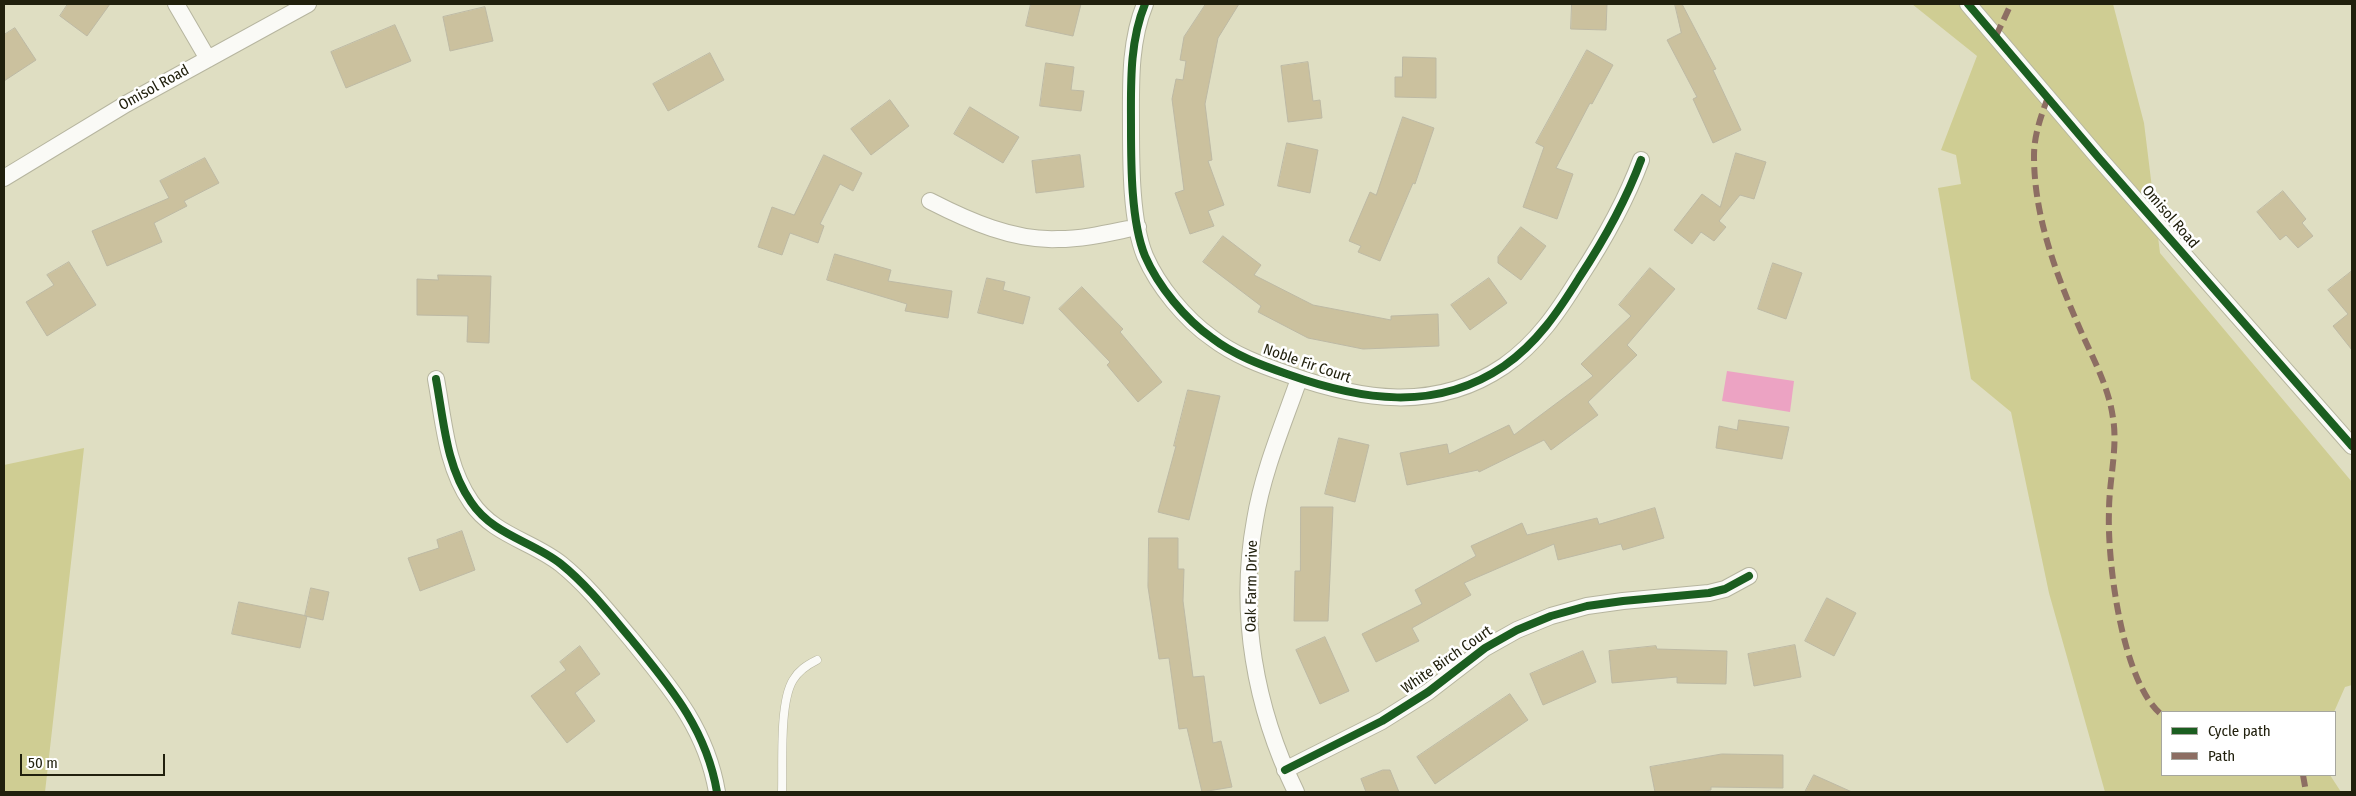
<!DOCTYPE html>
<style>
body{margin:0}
#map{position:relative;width:2356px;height:796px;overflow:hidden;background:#dfdec2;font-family:"Fira Sans Condensed",sans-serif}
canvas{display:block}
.frame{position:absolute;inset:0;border:5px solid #21200d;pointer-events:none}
.legend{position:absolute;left:2161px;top:711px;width:175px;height:65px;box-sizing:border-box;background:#fff;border:1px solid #a6a69e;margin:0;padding:6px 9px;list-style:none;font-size:15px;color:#21200d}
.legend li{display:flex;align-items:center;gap:10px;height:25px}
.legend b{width:25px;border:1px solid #a6a69e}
.scale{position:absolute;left:20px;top:754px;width:145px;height:22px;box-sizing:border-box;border:2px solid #21200d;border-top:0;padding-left:6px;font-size:15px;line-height:18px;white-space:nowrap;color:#21200d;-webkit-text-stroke:4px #fff;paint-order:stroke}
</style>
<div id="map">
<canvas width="2356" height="796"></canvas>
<div class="frame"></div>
<ul class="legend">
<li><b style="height:6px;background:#1b5e20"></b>Cycle path</li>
<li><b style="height:6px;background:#8d6e63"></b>Path</li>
</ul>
<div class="scale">50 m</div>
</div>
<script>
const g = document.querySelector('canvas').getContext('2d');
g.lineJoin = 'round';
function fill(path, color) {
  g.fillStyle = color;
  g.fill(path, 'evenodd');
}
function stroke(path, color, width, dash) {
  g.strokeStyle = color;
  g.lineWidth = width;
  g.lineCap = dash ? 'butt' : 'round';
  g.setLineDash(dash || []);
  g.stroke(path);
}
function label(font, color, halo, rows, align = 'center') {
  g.font = font + ' "Fira Sans Condensed",sans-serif';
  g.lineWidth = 5;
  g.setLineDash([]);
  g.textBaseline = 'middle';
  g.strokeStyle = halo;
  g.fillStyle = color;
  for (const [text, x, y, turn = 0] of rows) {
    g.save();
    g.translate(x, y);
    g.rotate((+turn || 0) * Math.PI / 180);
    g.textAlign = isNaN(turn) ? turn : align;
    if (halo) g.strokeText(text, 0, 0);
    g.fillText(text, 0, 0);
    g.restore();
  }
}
fill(new Path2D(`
 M 1912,4 L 2113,4 L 2144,123 L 2160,253 L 2352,482 L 2352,685 L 2345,687 L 2334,712 L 2162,712 L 2162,775 L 2330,775 L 2341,792 L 2105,792 L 2049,593 L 2011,412 L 1971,379 L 1938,188 L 1961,184 L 1956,155 L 1941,150 L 1977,56 Z
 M 84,448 L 45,792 L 4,792 L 4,465 Z`), '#cfcd93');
fill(new Path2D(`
 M 1727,371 L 1794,381 L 1790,412 L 1722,401 Z`), '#eca3c3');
const building = new Path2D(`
 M 68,4 L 110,4 L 87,36 L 60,16 Z
 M 1031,4 L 1081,4 L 1073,36 L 1026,26 Z
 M 1206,4 L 1239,4 L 1218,38 L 1205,104 L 1212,160 L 1208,161 L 1224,205 L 1208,211 L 1214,226 L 1190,234 L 1175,193 L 1184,190 L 1172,99 L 1176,79 L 1183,80 L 1186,61 L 1180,60 L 1184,37 Z
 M 1572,4 L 1607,4 L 1606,30 L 1571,29 Z
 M 1675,4 L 1682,4 L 1716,69 L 1713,70 L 1741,130 L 1713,143 L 1693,99 L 1697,97 L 1667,40 L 1681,33 Z
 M 485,7 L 493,41 L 450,51 L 443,17 Z
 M 395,25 L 411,61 L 346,88 L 331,52 Z
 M 15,28 L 36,60 L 4,81 L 4,35 Z
 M 1587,50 L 1613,65 L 1592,104 L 1590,103 L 1556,168 L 1573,174 L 1557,219 L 1523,207 L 1544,147 L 1536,143 Z
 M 710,53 L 724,80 L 668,111 L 653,84 Z
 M 1403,57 L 1436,58 L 1436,98 L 1395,97 L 1395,77 L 1402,77 Z
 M 1308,62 L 1313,101 L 1320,100 L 1322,118 L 1288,122 L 1281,66 Z
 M 1046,63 L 1074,67 L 1071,90 L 1084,91 L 1081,111 L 1040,106 Z
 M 890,100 L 909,126 L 871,155 L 851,129 Z
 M 970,107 L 1019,137 L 1003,163 L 954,134 Z
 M 1403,117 L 1434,128 L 1415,184 L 1413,183 L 1380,261 L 1358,252 L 1361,246 L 1349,241 L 1370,192 L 1376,195 Z
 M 1287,143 L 1318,150 L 1310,193 L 1278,186 Z
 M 1736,153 L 1766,162 L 1754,199 L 1740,195 L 1719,221 L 1726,227 L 1714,241 L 1701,232 L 1692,244 L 1674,230 L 1702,194 L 1720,207 Z
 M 824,155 L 862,173 L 853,191 L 840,184 L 820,224 L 824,226 L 818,243 L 790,233 L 782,255 L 758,247 L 772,207 L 794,215 Z
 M 1080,155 L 1084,187 L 1036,193 L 1032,161 Z
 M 205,158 L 219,183 L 184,201 L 187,206 L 154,223 L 162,242 L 107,266 L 92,231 L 169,198 L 160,181 Z
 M 2283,191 L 2306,219 L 2302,223 L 2313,236 L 2298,248 L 2286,235 L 2280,240 L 2257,212 Z
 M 1521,227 L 1546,246 L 1521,280 L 1498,263 L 1498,257 Z
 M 1223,236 L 1261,265 L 1254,275 L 1313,305 L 1391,320 L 1391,316 L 1438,314 L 1439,346 L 1363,349 L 1308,338 L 1258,312 L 1261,306 L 1203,262 Z
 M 835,254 L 891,270 L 888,281 L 952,291 L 948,318 L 905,311 L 907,304 L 827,280 Z
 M 69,262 L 96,305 L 47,336 L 26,302 L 54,285 L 47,275 Z
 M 1773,263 L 1802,273 L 1786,319 L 1758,309 Z
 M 1650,268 L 1675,289 L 1627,345 L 1637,355 L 1588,402 L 1598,415 L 1551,450 L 1544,440 L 1479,472 L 1478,470 L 1407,485 L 1400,453 L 1447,444 L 1449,454 L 1509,425 L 1514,435 L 1593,376 L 1581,364 L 1631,316 L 1619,305 Z
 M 2352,271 L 2352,350 L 2333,326 L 2348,314 L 2328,290 Z
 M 438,275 L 491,276 L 489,343 L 467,342 L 468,316 L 417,315 L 417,279 L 438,280 Z
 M 987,278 L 1005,282 L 1003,290 L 1030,297 L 1023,324 L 978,313 Z
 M 1489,278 L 1507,303 L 1470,330 L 1451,305 Z
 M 1082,287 L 1123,329 L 1120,332 L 1162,382 L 1138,402 L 1107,365 L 1110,362 L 1059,309 Z
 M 1188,390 L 1220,396 L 1189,520 L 1158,512 L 1176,446 L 1174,446 Z
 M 1739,420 L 1789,427 L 1782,459 L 1716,448 L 1719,426 L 1737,430 Z
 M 1339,438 L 1369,445 L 1355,502 L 1325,494 Z
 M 1301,507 L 1333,507 L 1328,621 L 1294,621 L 1295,571 L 1300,571 Z
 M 1655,508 L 1664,538 L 1623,550 L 1621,544 L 1558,560 L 1554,544 L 1464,583 L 1471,595 L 1412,628 L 1419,641 L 1376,662 L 1362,634 L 1422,604 L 1415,590 L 1476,556 L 1471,546 L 1522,523 L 1527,535 L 1597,518 L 1599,524 Z
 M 462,531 L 475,570 L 420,591 L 408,558 L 439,548 L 437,540 Z
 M 1149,538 L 1178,538 L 1178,569 L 1184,569 L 1183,601 L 1193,677 L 1204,676 L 1213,743 L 1221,741 L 1232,787 L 1202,792 L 1187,728 L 1179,729 L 1169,658 L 1159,659 L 1148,587 Z
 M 311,588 L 329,592 L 323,620 L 305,616 Z
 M 1827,598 L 1856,613 L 1834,656 L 1805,641 Z
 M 239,602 L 307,616 L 300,648 L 232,634 Z
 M 1325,637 L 1349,691 L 1320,704 L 1296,650 Z
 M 1795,645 L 1801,677 L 1754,686 L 1748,654 Z
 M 580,646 L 600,674 L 575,693 L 595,721 L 567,743 L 531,696 L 566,670 L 560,662 Z
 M 1656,646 L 1657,649 L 1727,651 L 1726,684 L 1677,683 L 1677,677 L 1612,683 L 1609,651 Z
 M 1583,651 L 1596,682 L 1543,705 L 1530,674 Z
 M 1510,694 L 1528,720 L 1435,784 L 1417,757 Z
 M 1722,754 L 1783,755 L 1783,788 L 1711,787 L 1711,790 L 1700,792 L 1655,792 L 1650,767 Z
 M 1383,770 L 1390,770 L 1399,792 L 1366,792 L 1361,779 Z
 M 1814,775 L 1852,792 L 1805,792 Z`);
fill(building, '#cbc19e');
stroke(building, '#bdb9a4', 1);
const lane = new Path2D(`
 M 782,792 C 783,764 779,703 793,680 C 799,670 807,665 817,660`);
const street = new Path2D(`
 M 176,4 L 208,59
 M 1145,4 C 1129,43 1131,86 1131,127 C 1131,164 1131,222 1145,256 C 1158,286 1185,319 1212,338 C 1234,355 1261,365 1287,374 C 1360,400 1435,413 1504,366 C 1537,343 1558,312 1579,278 C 1604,240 1625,203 1641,160
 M 1968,4 L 2098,157 L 2352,446
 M 4,178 L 126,104 L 308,4
 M 930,201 C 969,221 1014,241 1058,239 C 1086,239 1112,232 1138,227
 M 436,379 C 444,422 446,466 471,502 C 493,535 532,541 561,564 C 587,585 609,613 631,639 C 670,687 706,728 717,792
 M 1285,770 L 1382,721 L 1428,692 L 1485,648 L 1517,630 L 1551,616 L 1587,606 L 1623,601 L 1709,593 L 1725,589 L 1749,576
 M 1296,792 C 1255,708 1238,613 1255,520 C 1263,471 1283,425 1299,379`);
stroke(lane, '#b6b59f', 9);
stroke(street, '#b6b59f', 18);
stroke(lane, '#fafaf6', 8);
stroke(street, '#fafaf6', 16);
stroke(new Path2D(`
 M 1996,36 L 2011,4
 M 2048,97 C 2041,116 2034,135 2034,156 C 2034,219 2058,279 2083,336 C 2095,362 2109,389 2113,418 C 2118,448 2109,480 2109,511 C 2107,561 2122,683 2162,715
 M 2303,775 L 2306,792`), '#8d6e63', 6, [12, 6]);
stroke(new Path2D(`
 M 1145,4 C 1129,43 1131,86 1131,127 C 1131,164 1131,222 1145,256 C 1158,286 1185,319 1212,338 C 1234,355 1261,365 1287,374 C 1360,400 1435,413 1504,366 C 1537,343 1558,312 1579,278 C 1604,240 1625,203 1641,160
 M 1968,4 L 2098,157 L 2352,446
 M 436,379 C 444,422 446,466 471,502 C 493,535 532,541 561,564 C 587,585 609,613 631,639 C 670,687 706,728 717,792
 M 1285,770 L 1382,721 L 1428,692 L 1485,648 L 1517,630 L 1551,616 L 1587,606 L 1623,601 L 1709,593 L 1725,589 L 1749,576`), '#1b5e20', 8);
label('15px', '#21200d', '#fff', [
 ["Omisol Road",154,88,-29],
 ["Omisol Road",2170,217,49],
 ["Noble Fir Court",1307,364,19],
 ["Oak Farm Drive",1252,586,-89],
 ["White Birch Court",1447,660,-35]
]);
</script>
